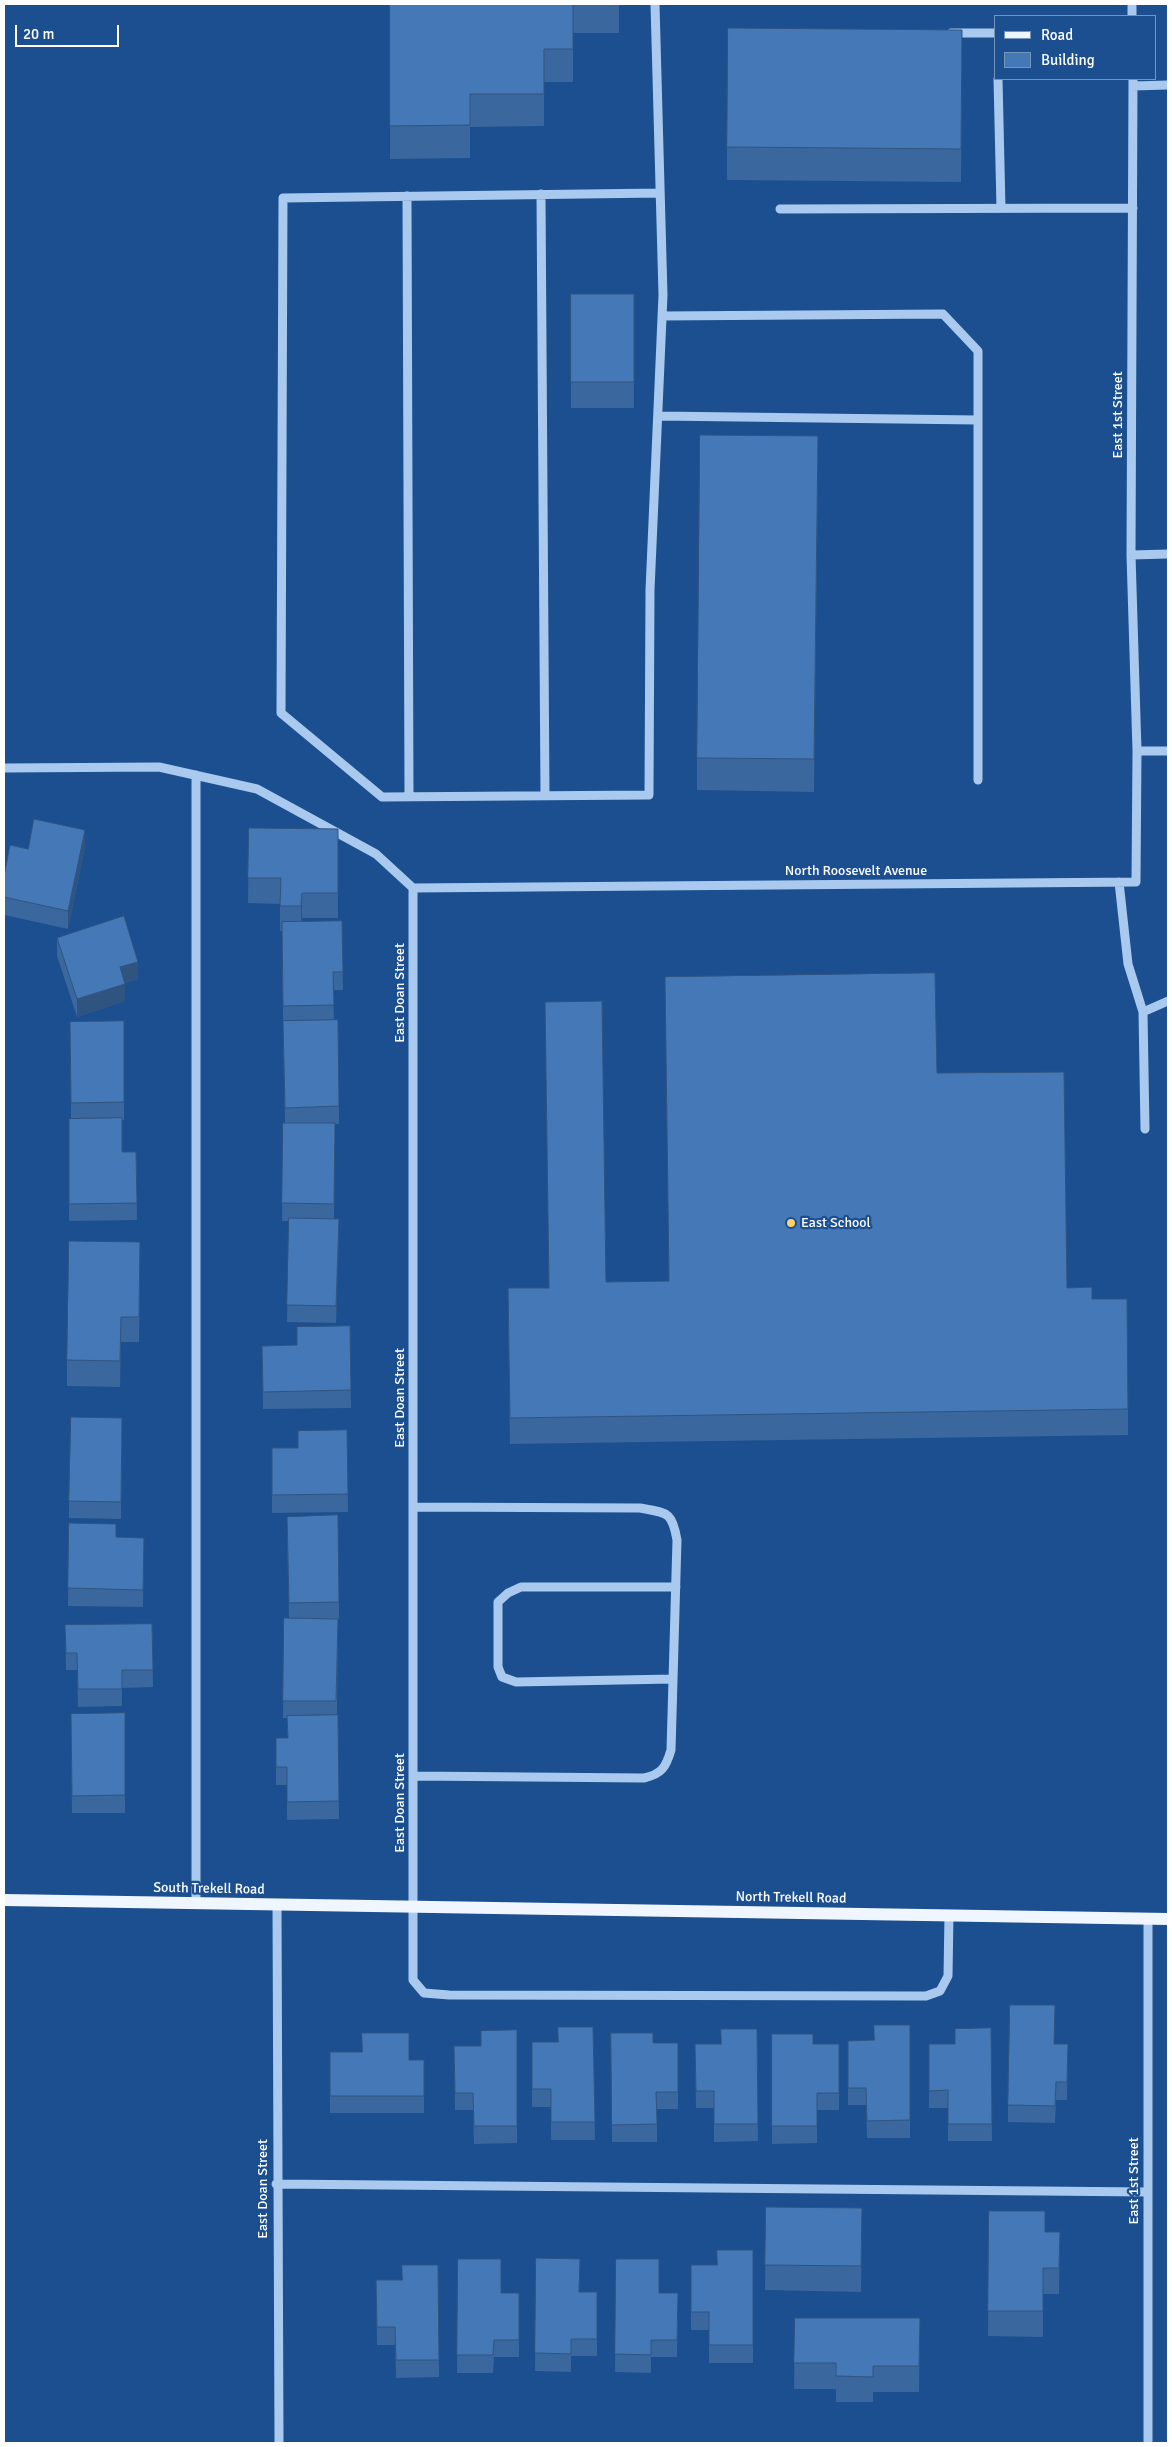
<!DOCTYPE html>
<style>
body{margin:0}
#map{position:relative;width:1172px;height:2447px;overflow:hidden;background:#1b4f8f;font-family:Signika,sans-serif}
canvas{display:block}
.frame{position:absolute;inset:0;border:5px solid #fff;pointer-events:none}
.legend{position:absolute;left:994px;top:15px;width:162px;height:65px;box-sizing:border-box;background:#1b4f8f;border:1px solid #7695bc;margin:0;padding:6px 9px;list-style:none;font-size:15px;color:#fff}
.legend li{display:flex;align-items:center;gap:10px;height:25px}
.legend b{width:25px;border:1px solid #7695bc}
.scale{position:absolute;left:15px;top:25px;width:104px;height:22px;box-sizing:border-box;border:2px solid #fff;border-top:0;padding-left:6px;font-size:15px;line-height:18px;white-space:nowrap;color:#fff;-webkit-text-stroke:4px #1b4f8f;paint-order:stroke}
</style>
<div id="map">
<canvas width="1172" height="2447"></canvas>
<div class="frame"></div>
<ul class="legend">
<li><b style="height:6px;background:#f0f6ff"></b>Road</li>
<li><b style="height:14px;background:#4478b7"></b>Building</li>
</ul>
<div class="scale">20 m</div>
</div>
<script>
const g = document.querySelector('canvas').getContext('2d');
g.lineJoin = 'round';
function stroke(path, color, width, dash) {
  g.strokeStyle = color;
  g.lineWidth = width;
  g.lineCap = dash ? 'butt' : 'round';
  g.setLineDash(dash || []);
  g.stroke(path);
}
function fill(path, color) {
  g.fillStyle = color;
  g.fill(path, 'evenodd');
}
function label(font, color, halo, rows, align = 'center') {
  g.font = font + ' Signika,sans-serif';
  g.lineWidth = 4.5;
  g.setLineDash([]);
  g.textBaseline = 'middle';
  g.strokeStyle = halo;
  g.fillStyle = color;
  for (const [text, x, y, turn = 0] of rows) {
    g.save();
    g.translate(x, y);
    g.rotate((+turn || 0) * Math.PI / 180);
    g.textAlign = isNaN(turn) ? turn : align;
    if (halo) g.strokeText(text, 0, 0);
    g.fillText(text, 0, 0);
    g.restore();
  }
}
stroke(new Path2D(`
 M 655,4 L 663,295 L 650,590 L 649,795 L 382,797 L 281,713 L 283,198 L 660,193
 M 1132,4 L 1132,16
 M 951,33 L 996,33
 M 998,79 L 1001,208
 M 1133,86 L 1168,85
 M 541,194 L 545,796
 M 407,196 L 409,796
 M 780,209 L 1133,208
 M 662,316 L 943,314 L 978,351 L 978,780
 M 658,416 L 978,420
 M 1131,555 L 1168,554
 M 1137,751 L 1168,751
 M 4,768 L 159,767 L 257,789 L 376,854 L 413,888
 M 196,775 L 196,1903
 M 1119,882 L 1128,964 L 1143,1012 L 1145,1129
 M 413,888 L 413,1980 L 424,1993 L 449,1995 L 926,1996 L 940,1991 L 948,1976 L 949,1915
 M 413,888 L 1136,882 L 1137,751 L 1131,555 L 1133,79
 M 1143,1012 L 1168,1001
 M 413,1507 L 640,1508 C 667,1513 672,1511 677,1540 L 671,1750 C 666,1767 662,1774 644,1778 L 413,1776
 M 673,1679 L 516,1682 L 502,1677 L 498,1667 L 498,1602 L 508,1593 L 521,1587 L 676,1587
 M 277,1905 L 279,2443
 M 1148,1918 L 1148,2443
 M 276,2184 L 1148,2192`), '#a9c9ee', 9);
stroke(new Path2D(`
 M 4,1900 L 1168,1919`), '#f0f6ff', 12);
fill(new Path2D(`
 M 390,4 L 619,4 L 619,33 L 573,33 L 573,82 L 544,82 L 544,126 L 470,127 L 470,158 L 390,159 Z
 M 962,63 L 961,182 L 727,180 L 727,147 Z
 M 571,294 L 634,294 L 634,408 L 571,408 Z
 M 818,469 L 814,792 L 697,790 L 697,758 Z
 M 249,828 L 338,829 L 338,918 L 302,918 L 302,922 L 342,921 L 343,990 L 333,990 L 334,1020 L 339,1106 L 339,1124 L 335,1124 L 334,1219 L 339,1237 L 336,1323 L 287,1322 L 289,1221 L 282,1221 L 283,1123 L 285,1123 L 283,1039 L 283,1021 L 282,931 L 280,931 L 280,904 L 248,903 Z
 M 85,847 L 68,929 L 4,915 L 4,876 L 28,849 Z
 M 57,938 L 138,979 L 125,983 L 125,1001 L 77,1017 L 57,956 Z
 M 124,1021 L 124,1120 L 122,1120 L 122,1152 L 136,1152 L 137,1220 L 69,1221 L 69,1119 L 71,1119 L 70,1022 Z
 M 937,1073 L 1067,1288 L 1092,1299 L 1128,1409 L 1128,1435 L 510,1444 L 508,1314 L 549,1288 L 606,1282 L 669,1281 Z
 M 140,1268 L 139,1342 L 121,1342 L 120,1387 L 67,1386 L 67,1360 Z
 M 350,1326 L 351,1408 L 263,1409 L 262,1346 L 297,1345 Z
 M 122,1418 L 121,1519 L 69,1518 L 69,1501 Z
 M 347,1430 L 348,1512 L 272,1513 L 272,1448 L 298,1448 Z
 M 69,1523 L 116,1537 L 144,1555 L 143,1607 L 68,1606 Z
 M 287,1534 L 339,1602 L 339,1619 L 338,1619 L 337,1715 L 338,1715 L 339,1819 L 287,1820 L 287,1785 L 276,1785 L 276,1738 L 288,1738 L 287,1718 L 283,1718 L 284,1618 L 289,1618 Z
 M 152,1624 L 153,1687 L 122,1688 L 122,1706 L 78,1707 L 77,1670 L 66,1670 L 65,1625 Z
 M 125,1713 L 125,1813 L 72,1813 L 71,1714 Z
 M 910,2025 L 910,2138 L 867,2138 L 866,2105 L 848,2105 L 848,2041 L 874,2040 Z
 M 558,2027 L 593,2027 L 595,2140 L 551,2140 L 551,2107 L 532,2107 L 532,2042 L 558,2042 Z
 M 991,2028 L 992,2141 L 948,2141 L 948,2108 L 929,2108 L 929,2044 L 955,2044 Z
 M 757,2029 L 758,2141 L 714,2142 L 714,2108 L 696,2108 L 695,2044 L 721,2044 Z
 M 517,2030 L 517,2143 L 474,2144 L 473,2110 L 455,2110 L 454,2046 L 481,2046 Z
 M 611,2033 L 653,2043 L 678,2043 L 678,2109 L 657,2109 L 657,2142 L 612,2142 Z
 M 772,2034 L 813,2044 L 839,2044 L 839,2110 L 817,2110 L 817,2143 L 772,2144 Z
 M 1054,2044 L 1068,2044 L 1067,2100 L 1056,2100 L 1055,2123 L 1008,2122 L 1008,2105 Z
 M 330,2052 L 409,2060 L 424,2060 L 424,2113 L 330,2113 Z
 M 766,2207 L 862,2234 L 861,2292 L 765,2290 Z
 M 989,2211 L 1045,2232 L 1060,2232 L 1059,2294 L 1043,2294 L 1043,2337 L 988,2336 Z
 M 753,2250 L 753,2363 L 709,2363 L 709,2330 L 691,2330 L 691,2265 L 717,2265 Z
 M 536,2258 L 579,2292 L 597,2292 L 597,2356 L 571,2356 L 571,2372 L 535,2371 Z
 M 458,2259 L 501,2293 L 519,2293 L 519,2357 L 494,2357 L 493,2373 L 457,2373 Z
 M 616,2259 L 659,2293 L 678,2293 L 677,2357 L 651,2357 L 651,2373 L 615,2372 Z
 M 438,2265 L 439,2377 L 396,2378 L 395,2345 L 377,2345 L 376,2280 L 402,2280 Z
 M 795,2318 L 920,2318 L 919,2392 L 873,2392 L 873,2402 L 836,2402 L 836,2389 L 794,2389 Z`), '#3a679d');
fill(new Path2D(`
 M 818,436 L 818,469 L 814,792 L 814,759 Z
 M 85,830 L 85,847 L 68,929 L 68,911 Z
 M 302,893 L 302,918 L 301,931 L 301,906 Z
 M 138,962 L 138,979 L 120,985 L 120,967 Z
 M 125,984 L 125,1001 L 77,1017 L 77,999 Z
 M 339,1219 L 339,1237 L 336,1323 L 336,1306 Z
 M 121,1317 L 121,1342 L 120,1387 L 120,1361 Z
 M 862,2208 L 862,2234 L 861,2292 L 861,2266 Z`), '#305480');
const building = new Path2D(`
 M 390,4 L 573,4 L 573,49 L 544,49 L 544,94 L 470,94 L 470,125 L 390,126 Z
 M 728,28 L 962,30 L 961,149 L 727,147 Z
 M 571,294 L 634,294 L 634,382 L 571,382 Z
 M 700,435 L 818,436 L 814,759 L 697,758 Z
 M 34,819 L 85,830 L 68,911 L 4,897 L 4,876 L 10,845 L 28,849 Z
 M 249,828 L 338,829 L 338,893 L 302,893 L 301,906 L 280,906 L 281,878 L 248,878 Z
 M 124,916 L 138,962 L 120,967 L 125,984 L 77,999 L 57,938 Z
 M 342,921 L 343,972 L 333,972 L 334,1005 L 283,1006 L 282,922 Z
 M 935,973 L 937,1073 L 1064,1072 L 1067,1288 L 1092,1287 L 1092,1299 L 1127,1299 L 1128,1409 L 510,1418 L 508,1288 L 549,1288 L 545,1002 L 602,1001 L 606,1282 L 669,1281 L 665,977 Z
 M 338,1020 L 339,1106 L 285,1108 L 283,1021 Z
 M 124,1021 L 124,1102 L 71,1103 L 70,1022 Z
 M 122,1118 L 122,1152 L 136,1152 L 137,1203 L 69,1204 L 69,1119 Z
 M 283,1123 L 335,1123 L 334,1204 L 282,1203 Z
 M 289,1218 L 339,1219 L 336,1306 L 287,1305 Z
 M 69,1241 L 140,1242 L 139,1317 L 121,1317 L 120,1361 L 67,1360 Z
 M 350,1326 L 351,1390 L 263,1392 L 262,1346 L 297,1345 L 297,1327 Z
 M 71,1417 L 122,1418 L 121,1502 L 69,1501 Z
 M 347,1430 L 348,1494 L 272,1495 L 272,1448 L 298,1448 L 298,1431 Z
 M 338,1515 L 339,1602 L 289,1603 L 287,1517 Z
 M 69,1523 L 116,1524 L 116,1537 L 144,1538 L 143,1590 L 68,1588 Z
 M 284,1618 L 338,1619 L 336,1701 L 283,1701 Z
 M 152,1624 L 153,1670 L 122,1670 L 122,1689 L 78,1689 L 77,1653 L 66,1653 L 65,1625 Z
 M 125,1713 L 125,1795 L 72,1796 L 71,1714 Z
 M 338,1715 L 339,1801 L 287,1802 L 287,1767 L 276,1767 L 276,1738 L 288,1738 L 287,1716 Z
 M 1010,2005 L 1055,2005 L 1054,2044 L 1068,2044 L 1067,2082 L 1056,2082 L 1055,2106 L 1008,2105 Z
 M 874,2025 L 910,2025 L 910,2120 L 867,2121 L 866,2088 L 848,2088 L 848,2041 L 874,2040 Z
 M 558,2027 L 593,2027 L 595,2122 L 551,2122 L 551,2089 L 532,2089 L 532,2042 L 558,2042 Z
 M 991,2028 L 992,2124 L 948,2124 L 948,2090 L 929,2091 L 929,2044 L 955,2044 L 955,2029 Z
 M 721,2029 L 757,2029 L 758,2124 L 714,2124 L 714,2091 L 696,2091 L 695,2044 L 721,2044 Z
 M 517,2030 L 517,2126 L 474,2126 L 473,2093 L 455,2093 L 454,2046 L 481,2046 L 481,2031 Z
 M 362,2033 L 409,2033 L 409,2060 L 424,2060 L 424,2096 L 330,2096 L 330,2052 L 362,2052 Z
 M 611,2033 L 653,2033 L 653,2043 L 678,2043 L 678,2092 L 656,2092 L 657,2124 L 612,2125 Z
 M 772,2034 L 813,2034 L 813,2044 L 839,2044 L 839,2093 L 817,2093 L 817,2126 L 772,2126 Z
 M 766,2207 L 862,2208 L 861,2266 L 765,2265 Z
 M 989,2211 L 1045,2211 L 1045,2232 L 1060,2232 L 1059,2268 L 1043,2268 L 1043,2311 L 988,2311 Z
 M 717,2250 L 753,2250 L 753,2345 L 709,2345 L 709,2312 L 691,2312 L 691,2265 L 717,2265 Z
 M 536,2258 L 580,2259 L 579,2292 L 597,2292 L 597,2339 L 571,2339 L 571,2354 L 535,2353 Z
 M 458,2259 L 501,2259 L 501,2293 L 519,2293 L 519,2340 L 494,2340 L 493,2355 L 457,2355 Z
 M 616,2259 L 659,2259 L 659,2293 L 678,2293 L 677,2340 L 651,2340 L 651,2355 L 615,2354 Z
 M 402,2265 L 438,2265 L 439,2360 L 396,2360 L 395,2327 L 377,2327 L 376,2280 L 402,2280 Z
 M 795,2318 L 920,2318 L 919,2366 L 873,2366 L 873,2377 L 836,2376 L 836,2363 L 794,2363 Z`);
fill(building, '#4478b7');
stroke(building, '#305480', 1);
for (const [x, y, r, color] of [
 [791,1223,5,"#ffd166"]
]) {
  const dot = new Path2D();
  dot.arc(x, y, r, 0, 2 * Math.PI);
  g.fillStyle = color;
  g.fill(dot);
  stroke(dot, '#1b4f8f', 2);
}
label('14px', '#fff', '#1b4f8f', [
 ["East 1st Street",1118,415,-90],
 ["North Roosevelt Avenue",856,871],
 ["East Doan Street",400,993,-90],
 ["East Doan Street",400,1398,-90],
 ["East Doan Street",400,1803,-90],
 ["South Trekell Road",209,1889,1],
 ["North Trekell Road",791,1898,1],
 ["East 1st Street",1134,2181,-90],
 ["East Doan Street",263,2189,-90]
]);
label('14px', '#fff', '#1b4f8f', [
 ["East School",801,1223]
], 'left');
</script>
